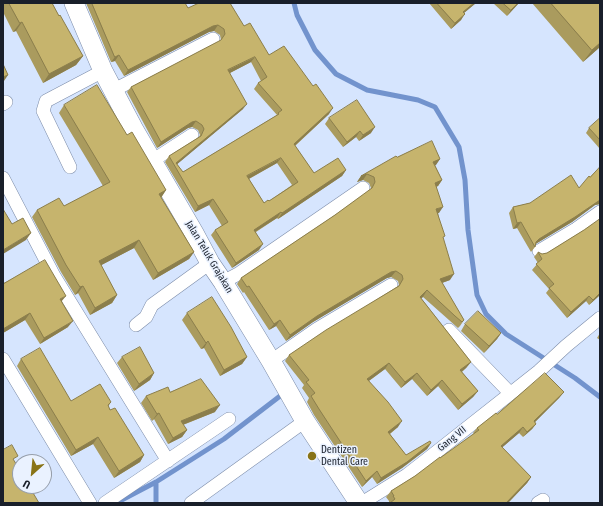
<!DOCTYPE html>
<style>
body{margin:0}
#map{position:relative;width:603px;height:506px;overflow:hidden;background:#d6e5fe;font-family:"Fira Sans Condensed",sans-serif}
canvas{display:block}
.frame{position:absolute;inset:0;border:4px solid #191f2a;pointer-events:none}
.north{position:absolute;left:12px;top:454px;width:40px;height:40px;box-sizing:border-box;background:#eaf2ff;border:1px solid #969eaa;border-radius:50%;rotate:207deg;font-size:11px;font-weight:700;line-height:16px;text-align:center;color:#191f2a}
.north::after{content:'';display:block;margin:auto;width:14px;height:18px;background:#897417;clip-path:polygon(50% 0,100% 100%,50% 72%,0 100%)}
</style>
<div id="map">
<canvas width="603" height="506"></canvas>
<div class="frame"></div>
<div class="north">U</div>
</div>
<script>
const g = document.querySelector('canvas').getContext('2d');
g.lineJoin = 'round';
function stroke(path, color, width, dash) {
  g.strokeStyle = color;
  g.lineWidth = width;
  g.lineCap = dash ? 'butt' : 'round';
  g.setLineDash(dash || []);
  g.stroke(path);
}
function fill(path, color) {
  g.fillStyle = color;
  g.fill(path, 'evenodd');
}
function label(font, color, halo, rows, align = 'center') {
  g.font = font + ' "Fira Sans Condensed",sans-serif';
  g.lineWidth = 3;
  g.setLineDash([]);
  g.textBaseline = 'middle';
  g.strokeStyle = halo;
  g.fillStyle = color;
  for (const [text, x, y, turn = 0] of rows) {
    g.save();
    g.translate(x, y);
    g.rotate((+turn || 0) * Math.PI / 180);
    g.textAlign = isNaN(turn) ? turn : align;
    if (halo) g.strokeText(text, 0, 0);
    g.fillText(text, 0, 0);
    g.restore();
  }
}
stroke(new Path2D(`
 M 294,3 L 297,15 L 315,50 L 336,74 L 367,90 L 418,100 L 435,107 L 459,147 L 465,180 L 468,230 L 477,295 L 486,314 L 506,334 L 575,378 L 600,397
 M 116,503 L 156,482 L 224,439 L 284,393
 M 156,503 L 156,482`), '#7293cd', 5);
const street = new Path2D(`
 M 114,90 L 213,39
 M 3,104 L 6,102
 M 152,161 L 192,135
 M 70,167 L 43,111 L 46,101 L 103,71
 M 3,178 L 54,276 L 168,461
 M 539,251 L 576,229 L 600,212
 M 223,282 L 238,274 L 363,188
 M 136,325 L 146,317 L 152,305 L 210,263
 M 449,330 L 510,393
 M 3,359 L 90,503
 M 271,361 L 317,329 L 391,285
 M 105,503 L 229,419
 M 191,503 L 305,421
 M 362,503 L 407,475 L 425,461 L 539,371 L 566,346 L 600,318
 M 538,503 L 543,500`);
const secondary = new Path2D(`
 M 74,3 L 103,71 L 133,128 L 194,233 L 210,263 L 223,282 L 271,361 L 305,421 L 359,503`);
stroke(street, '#7c8ca9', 14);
stroke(secondary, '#7c8ca9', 20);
stroke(street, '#fff', 13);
stroke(secondary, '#fff', 19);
fill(new Path2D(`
 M 3,3 L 52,3 L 59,16 L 83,56 L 76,65 L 43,83 L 16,31 L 13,32 L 3,12 Z
 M 86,3 L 185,3 L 188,8 L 244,26 L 269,55 L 329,114 L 295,146 L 314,173 L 346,170 L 342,176 L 278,219 L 277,218 L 256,232 L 259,250 L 232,268 L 211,235 L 215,230 L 222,226 L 209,205 L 195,212 L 165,162 L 169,156 L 199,137 L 200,135 L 198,130 L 192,127 L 188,128 L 157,148 L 127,92 L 131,87 L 220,41 L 221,40 L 220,35 L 214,31 L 209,32 L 124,76 L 115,61 L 111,62 ZM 251,62 L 261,81 L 258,83 L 254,89 L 277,115 L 183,172 L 177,164 L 243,109 L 230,73 ZM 277,163 L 292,185 L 269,201 L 264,203 L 249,179 Z
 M 429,3 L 476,3 L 464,13 L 461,20 L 451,29 Z
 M 493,3 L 519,3 L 507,16 Z
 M 532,3 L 600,3 L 600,47 L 583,62 Z
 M 64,105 L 127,135 L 166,190 L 161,197 L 194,252 L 189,259 L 153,280 L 134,248 L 101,265 L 117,295 L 112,303 L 90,315 L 78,293 L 75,295 L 61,272 L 32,217 L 37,210 L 64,206 L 103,186 L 59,113 Z
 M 329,118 L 371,133 L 359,141 L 356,137 L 343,147 L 325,124 Z
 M 600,118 L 600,149 L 586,133 L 589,128 Z
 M 397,157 L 440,159 L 435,165 L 442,180 L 438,186 L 436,187 L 439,213 L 438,213 L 443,239 L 450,280 L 442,283 L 464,320 L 460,326 L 458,328 L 423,297 L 421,298 L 471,362 L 466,368 L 462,372 L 478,391 L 473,397 L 458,410 L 438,386 L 427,396 L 412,379 L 401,388 L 385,369 L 369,381 L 398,427 L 390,434 L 406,455 L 431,443 L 427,449 L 402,468 L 377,484 L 372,477 L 362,487 L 314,415 L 307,402 L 309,398 L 302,388 L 304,385 L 285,361 L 289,355 L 398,286 L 399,285 L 398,281 L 391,277 L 387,278 L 313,322 L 286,341 L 276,326 L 269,330 L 244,292 L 243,293 L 237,284 L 241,278 L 335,215 L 370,190 L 371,188 L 369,183 L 363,180 L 357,182 L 361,176 Z
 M 600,167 L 600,204 L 595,205 L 572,222 L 535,244 L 535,247 L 531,252 L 517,228 L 513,229 L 509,213 L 513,207 L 530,203 L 579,188 Z
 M 600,219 L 600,295 L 589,305 L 586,301 L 567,318 L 546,293 L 549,289 L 532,270 L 538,263 L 534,257 L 538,252 L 542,254 L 547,253 L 584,230 Z
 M 3,281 L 4,283 L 62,301 L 68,327 L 40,344 L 25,320 L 3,333 Z
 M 187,313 L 247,357 L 242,364 L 220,376 L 204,348 L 201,349 L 182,320 Z
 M 465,324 L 501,333 L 497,339 L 484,353 L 461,331 Z
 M 600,333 L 600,340 L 597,338 Z
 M 122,357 L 154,373 L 150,380 L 134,391 L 117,363 Z
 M 21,359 L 71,401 L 111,402 L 108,407 L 110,410 L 144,455 L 140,462 L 114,478 L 93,444 L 71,456 L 17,366 Z
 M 170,392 L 215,412 L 183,425 L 187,430 L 182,437 L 168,444 L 154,419 L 152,421 L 141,403 L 146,396 Z
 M 564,392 L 559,398 L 535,422 L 536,424 L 532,429 L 523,437 L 519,433 L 502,447 L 531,477 L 527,483 L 508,503 L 389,503 L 389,501 L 386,497 L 391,491 L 415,476 L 474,434 L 473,433 L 477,428 L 497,414 Z`), '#aa9b5e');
fill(new Path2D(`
 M 474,3 L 476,3 L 459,17 L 463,12 Z
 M 518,3 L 519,3 L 507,16 L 511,10 Z
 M 465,14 L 461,20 L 451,29 L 455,23 Z
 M 22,22 L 16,31 L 13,32 L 20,23 Z
 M 218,25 L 214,31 L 209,32 L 124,76 L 128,70 L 213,26 Z
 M 600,43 L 600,47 L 583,62 L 592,50 Z
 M 119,55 L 115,61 L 111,62 L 115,57 Z
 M 83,56 L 76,65 L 43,83 L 49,74 Z
 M 255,57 L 251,62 L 224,76 L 228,70 Z
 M 8,75 L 4,81 L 3,82 L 3,77 Z
 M 247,104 L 243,109 L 175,166 L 176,163 Z
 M 333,108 L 329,114 L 290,150 L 294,144 Z
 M 196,121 L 192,127 L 188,128 L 157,148 L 161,142 L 192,122 Z
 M 375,127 L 371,133 L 359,141 L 363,135 Z
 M 360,131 L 356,137 L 343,147 L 347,142 Z
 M 281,158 L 277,163 L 243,182 L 247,176 Z
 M 440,159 L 436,165 L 429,168 L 433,162 Z
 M 346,170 L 342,176 L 278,219 L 282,213 Z
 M 367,174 L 363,180 L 357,182 L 361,176 Z
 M 442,180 L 438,186 L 430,189 L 435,183 Z
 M 166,190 L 161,198 L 159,194 Z
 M 213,199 L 209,205 L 195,212 L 198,206 Z
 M 600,200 L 600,204 L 595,205 L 572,222 L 534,245 L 539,239 Z
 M 443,207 L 439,213 L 432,215 L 436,209 Z
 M 281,212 L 277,218 L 250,235 L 254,230 Z
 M 521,222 L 517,228 L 513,229 L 517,223 Z
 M 31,233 L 26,240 L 3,254 L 3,250 Z
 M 139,240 L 134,248 L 94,269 L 99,261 Z
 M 263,244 L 259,250 L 232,268 L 236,263 Z
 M 194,252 L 189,259 L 153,280 L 158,273 Z
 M 396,271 L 391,277 L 387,278 L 313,322 L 286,341 L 290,335 L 317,316 L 391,272 Z
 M 454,274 L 450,280 L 436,285 L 440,279 Z
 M 83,286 L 78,293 L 75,295 L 80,287 Z
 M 427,290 L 423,297 L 416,303 L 420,297 Z
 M 600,293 L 600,295 L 589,305 L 593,300 Z
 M 117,295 L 112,303 L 90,315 L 95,308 Z
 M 66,296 L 61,302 L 60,299 Z
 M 589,296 L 586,301 L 567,318 L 571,312 Z
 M 30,313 L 25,320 L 3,333 L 3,329 Z
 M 280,320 L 276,326 L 269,330 L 274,324 Z
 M 73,321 L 68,327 L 40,344 L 44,338 Z
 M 501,333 L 497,339 L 484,353 L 489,346 Z
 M 208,341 L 204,348 L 201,349 L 206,343 Z
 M 247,357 L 242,364 L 220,376 L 224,370 Z
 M 471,362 L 466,368 L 456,376 L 460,370 Z
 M 389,363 L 385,369 L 363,385 L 367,379 Z
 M 154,373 L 150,380 L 134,391 L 139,384 Z
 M 417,373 L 412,379 L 401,388 L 405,382 Z
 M 442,380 L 438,386 L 427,396 L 431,390 Z
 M 478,391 L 473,397 L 458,410 L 462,404 Z
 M 564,392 L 559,398 L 530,427 L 534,421 Z
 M 220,405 L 215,412 L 177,427 L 181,421 Z
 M 159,413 L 154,419 L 152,421 L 157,414 Z
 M 402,421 L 398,427 L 384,438 L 388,432 Z
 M 536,424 L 532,429 L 523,437 L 527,432 Z
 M 523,427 L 519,433 L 497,452 L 501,446 Z
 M 187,430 L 182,437 L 168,444 L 173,438 Z
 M 98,437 L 93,444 L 71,456 L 76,450 Z
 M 431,443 L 427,449 L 402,468 L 377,484 L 381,478 Z
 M 144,455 L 140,462 L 114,478 L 119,471 Z
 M 377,471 L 372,477 L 362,487 L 366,481 Z
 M 531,477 L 527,483 L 508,503 L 506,503 Z`), '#8b7e4c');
const building = new Path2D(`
 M 9,3 L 52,3 L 59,16 L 60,15 L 83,56 L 49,74 L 22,22 L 20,23 Z
 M 92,3 L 185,3 L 188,8 L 199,3 L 230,3 L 244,26 L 250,23 L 269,55 L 284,46 L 313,86 L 316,84 L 333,108 L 294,144 L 314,173 L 338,158 L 346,170 L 282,213 L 281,212 L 254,230 L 263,244 L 236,263 L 215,230 L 228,222 L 213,199 L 198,206 L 169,156 L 201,136 L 204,129 L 202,125 L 196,121 L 192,122 L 161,142 L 131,87 L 221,40 L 225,34 L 224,29 L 218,25 L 213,26 L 128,70 L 119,55 L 115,57 ZM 255,57 L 267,77 L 258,83 L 282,110 L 278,113 L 279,114 L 183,172 L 176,163 L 247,104 L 228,70 ZM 281,158 L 298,182 L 269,201 L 268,200 L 264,203 L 247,176 Z
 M 437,3 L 474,3 L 463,12 L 465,14 L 455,23 Z
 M 503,3 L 518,3 L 511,10 Z
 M 551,3 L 600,3 L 600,43 L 592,50 Z
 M 3,64 L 8,75 L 3,77 Z
 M 97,85 L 127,135 L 132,132 L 166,190 L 159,194 L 194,252 L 158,273 L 139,240 L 99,261 L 117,295 L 95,308 L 83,286 L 80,287 L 66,265 L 37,210 L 59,198 L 64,206 L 110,182 L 64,105 Z
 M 357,100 L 375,127 L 363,135 L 360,131 L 347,142 L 329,118 Z
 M 600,118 L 600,140 L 589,128 Z
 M 432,141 L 440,159 L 433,162 L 442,180 L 435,183 L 443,207 L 436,209 L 445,236 L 443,237 L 454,274 L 440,279 L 464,320 L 462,322 L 455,316 L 427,290 L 420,297 L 471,362 L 460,370 L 478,391 L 462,404 L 442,380 L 431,390 L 417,373 L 405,382 L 389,363 L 367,379 L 388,402 L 402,421 L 388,432 L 406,455 L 430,441 L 431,443 L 407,462 L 381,478 L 377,471 L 366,481 L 319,409 L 311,396 L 315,393 L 306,382 L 309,380 L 289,355 L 326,330 L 399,286 L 403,279 L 402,275 L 396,271 L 391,272 L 317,316 L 290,335 L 280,320 L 274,324 L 249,286 L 247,287 L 241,278 L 335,215 L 372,188 L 375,182 L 374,177 L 367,174 L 361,176 L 396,156 L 397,157 Z
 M 600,167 L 600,200 L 575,217 L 539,239 L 536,242 L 535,247 L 521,222 L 517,223 L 513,207 L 530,203 L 571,175 L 579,188 L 589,176 L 590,177 Z
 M 3,209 L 12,224 L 23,218 L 31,233 L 3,250 Z
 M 600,219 L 600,293 L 593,300 L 589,296 L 571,312 L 549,288 L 554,284 L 536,264 L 542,259 L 538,252 L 542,254 L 547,253 L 584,230 Z
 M 45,260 L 66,296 L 60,299 L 73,321 L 44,338 L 30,313 L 3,329 L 3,281 L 4,283 Z
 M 212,297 L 231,327 L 247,357 L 224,370 L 208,341 L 206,343 L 187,313 Z
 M 478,311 L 501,333 L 489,346 L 465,324 Z
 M 140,347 L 154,373 L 139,384 L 122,357 Z
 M 40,348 L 71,401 L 100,384 L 111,402 L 108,405 L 110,410 L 115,408 L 144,455 L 119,471 L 98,437 L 76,450 L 21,359 Z
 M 545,373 L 564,392 L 534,421 L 536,424 L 527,432 L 523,427 L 501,446 L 531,477 L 506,503 L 390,503 L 395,499 L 393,496 L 394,496 L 391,491 L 415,476 L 440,457 L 440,458 L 479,430 L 477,428 L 496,413 L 497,414 Z
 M 201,379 L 220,405 L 181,421 L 187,430 L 173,438 L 159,413 L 157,414 L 146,396 L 168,387 L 170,392 Z
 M 12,445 L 18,456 L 13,459 L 20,470 L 20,486 L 29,486 L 39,503 L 3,503 L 3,450 Z`);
fill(building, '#c6b46d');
stroke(building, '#8b7e4c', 1);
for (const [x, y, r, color] of [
 [312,456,5,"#897417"]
]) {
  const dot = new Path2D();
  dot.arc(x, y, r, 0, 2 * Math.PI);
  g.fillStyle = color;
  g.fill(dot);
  stroke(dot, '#eaf2ff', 1.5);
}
label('10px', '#191f2a', '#eaf2ff', [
 ["Jalan Teluk Grajakan",209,257,59],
 ["Gang VII",452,439,-39]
]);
label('10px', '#191f2a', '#eaf2ff', [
 ["Dentizen",321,450],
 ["Dental Care",321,462]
], 'left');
</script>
